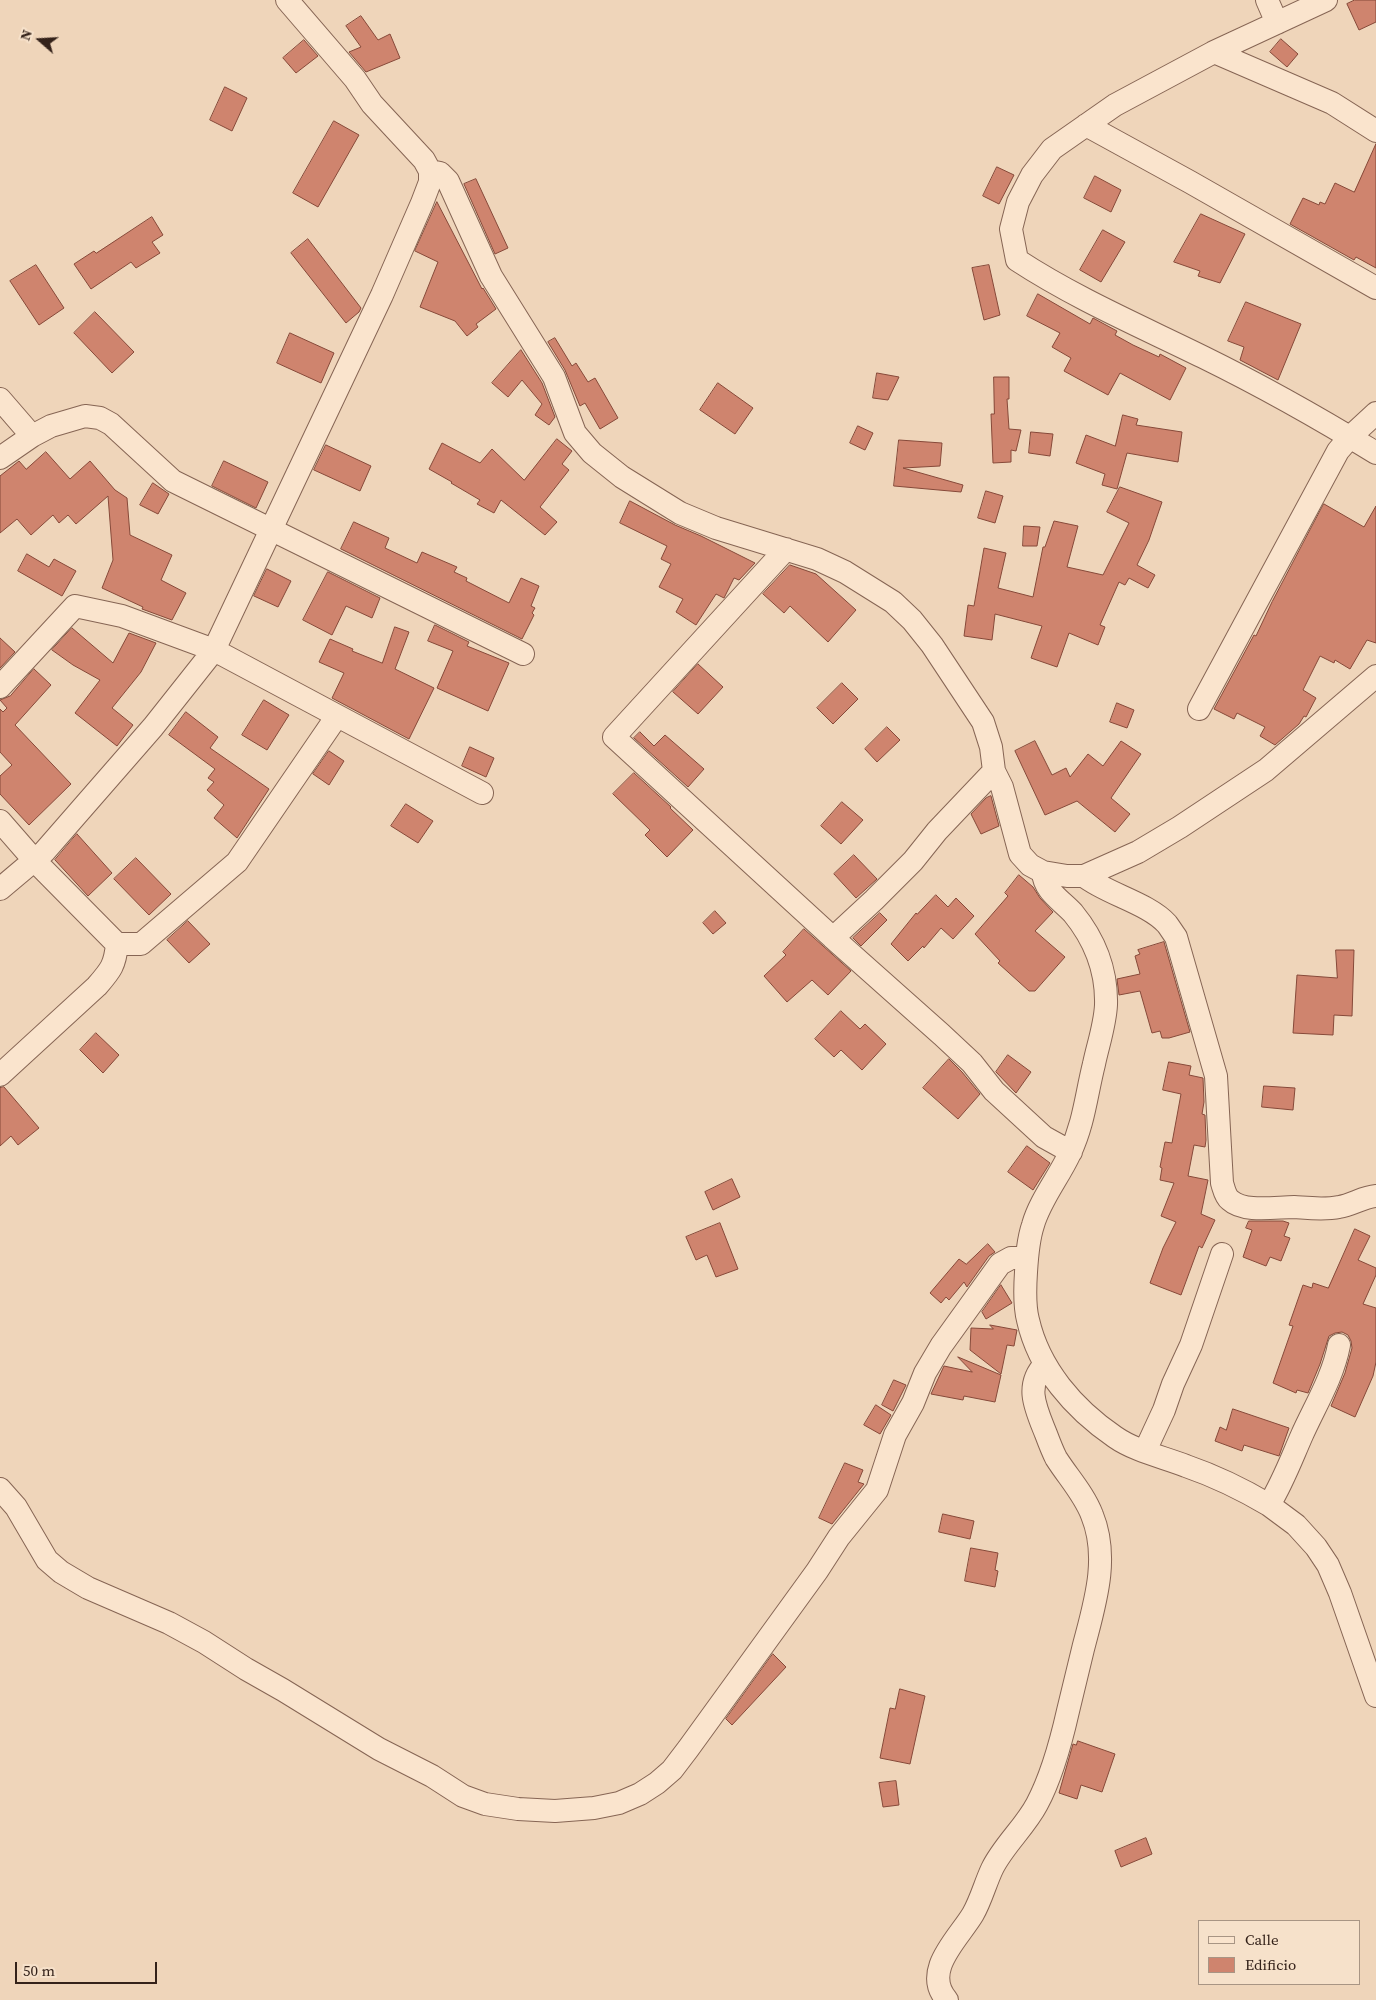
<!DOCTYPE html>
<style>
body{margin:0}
#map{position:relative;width:1376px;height:2000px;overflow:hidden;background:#efd5ba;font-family:"Source Serif 4",serif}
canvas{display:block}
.legend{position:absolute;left:1198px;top:1920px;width:162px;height:65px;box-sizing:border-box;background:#f6e1ca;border:1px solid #a89584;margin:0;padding:6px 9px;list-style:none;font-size:15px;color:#34221a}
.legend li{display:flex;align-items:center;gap:10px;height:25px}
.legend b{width:25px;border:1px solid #a89584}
.north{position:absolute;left:15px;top:15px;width:50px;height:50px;-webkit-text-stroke:4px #f6e1ca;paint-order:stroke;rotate:289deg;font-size:14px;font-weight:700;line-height:20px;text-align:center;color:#34221a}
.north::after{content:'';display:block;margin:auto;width:18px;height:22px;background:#34221a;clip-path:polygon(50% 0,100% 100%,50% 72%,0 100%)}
.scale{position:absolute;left:15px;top:1962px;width:142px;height:22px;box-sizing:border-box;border:2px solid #34221a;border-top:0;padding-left:6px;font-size:15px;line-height:18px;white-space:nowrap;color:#34221a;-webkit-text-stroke:4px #f6e1ca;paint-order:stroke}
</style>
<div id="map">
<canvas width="1376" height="2000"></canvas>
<ul class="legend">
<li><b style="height:6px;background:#fae4cd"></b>Calle</li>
<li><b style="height:14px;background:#cf846e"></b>Edificio</li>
</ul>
<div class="north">N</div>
<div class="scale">50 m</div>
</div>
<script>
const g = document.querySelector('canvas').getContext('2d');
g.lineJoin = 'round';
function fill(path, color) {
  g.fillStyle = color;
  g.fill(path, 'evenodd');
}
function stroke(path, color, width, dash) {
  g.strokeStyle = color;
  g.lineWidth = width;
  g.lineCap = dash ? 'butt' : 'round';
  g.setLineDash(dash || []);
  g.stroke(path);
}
const building = new Path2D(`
 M 1355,0 L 1376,0 L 1376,22 L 1359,30 L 1347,4 Z
 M 361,16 L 378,40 L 390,34 L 400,58 L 366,72 L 349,52 L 361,47 L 346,26 Z
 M 1281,39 L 1298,54 L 1287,67 L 1270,52 Z
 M 304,40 L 318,56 L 296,73 L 283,58 Z
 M 225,87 L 247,98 L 232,131 L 210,120 Z
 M 334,121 L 359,135 L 318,207 L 293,193 Z
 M 1376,144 L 1376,268 L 1356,257 L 1354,260 L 1290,224 L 1303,198 L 1319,205 L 1320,202 L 1325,204 L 1335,183 L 1354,192 Z
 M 997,167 L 1014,175 L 999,204 L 983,196 Z
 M 1095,176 L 1121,190 L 1111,212 L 1084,198 Z
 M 476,179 L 508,248 L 495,254 L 464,184 Z
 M 437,202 L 482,289 L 483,288 L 496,309 L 476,324 L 478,327 L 467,336 L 455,321 L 420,307 L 438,262 L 415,251 Z
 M 1201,214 L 1245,234 L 1220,283 L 1198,276 L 1200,271 L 1174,262 Z
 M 152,217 L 163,235 L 152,242 L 160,253 L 136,268 L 131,262 L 91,289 L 74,264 L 94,251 L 96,253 Z
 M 1103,230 L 1125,242 L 1101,282 L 1080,270 Z
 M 308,239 L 361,308 L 359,312 L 346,323 L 291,253 Z
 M 36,265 L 64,308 L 39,325 L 10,281 Z
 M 989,265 L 1000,315 L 984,320 L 972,268 Z
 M 1038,294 L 1090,324 L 1093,318 L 1117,331 L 1115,335 L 1133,345 L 1159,357 L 1160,354 L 1186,368 L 1170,400 L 1120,373 L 1108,395 L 1064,371 L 1071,358 L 1052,347 L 1060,333 L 1027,316 Z
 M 1246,302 L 1301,324 L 1278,380 L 1240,360 L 1244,347 L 1228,341 Z
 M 95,312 L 134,352 L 112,373 L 74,333 Z
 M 290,333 L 334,353 L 321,383 L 277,363 Z
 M 555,338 L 572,366 L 576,363 L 588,382 L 595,378 L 618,418 L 600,429 L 585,403 L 580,406 L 565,370 L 548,342 Z
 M 521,350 L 542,383 L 555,417 L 549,425 L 535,415 L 542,404 L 522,380 L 508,397 L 492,383 Z
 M 877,373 L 899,377 L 888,400 L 873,398 Z
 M 994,377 L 1009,377 L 1009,399 L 1007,399 L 1009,429 L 1021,430 L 1016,451 L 1011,450 L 1011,462 L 993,463 L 991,414 L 994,414 Z
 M 718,383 L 753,408 L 735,434 L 700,410 Z
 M 1123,415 L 1138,419 L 1136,425 L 1182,432 L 1178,462 L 1127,453 L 1117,489 L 1102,485 L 1105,474 L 1076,463 L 1086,435 L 1115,446 Z
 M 858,426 L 873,433 L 865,450 L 850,443 Z
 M 1031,432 L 1053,434 L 1050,456 L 1029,453 Z
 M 557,439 L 572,451 L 562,464 L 569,470 L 540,507 L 557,522 L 545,535 L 501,500 L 494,513 L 477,504 L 480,500 L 451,483 L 452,482 L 429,469 L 442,443 L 480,463 L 492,449 L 524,480 Z
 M 899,440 L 942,443 L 940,466 L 903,468 L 963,485 L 961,492 L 894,486 Z
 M 326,445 L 371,466 L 360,491 L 314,470 Z
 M 46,452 L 70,479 L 90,461 L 115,490 L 127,498 L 130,535 L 172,555 L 161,580 L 186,593 L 172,620 L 142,609 L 143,607 L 102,588 L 113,560 L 108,496 L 76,524 L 68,515 L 59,523 L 53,515 L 31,535 L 17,519 L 0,533 L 0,476 L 19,461 L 26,469 Z
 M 224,461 L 268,482 L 256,508 L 212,486 Z
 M 153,483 L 169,494 L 158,514 L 140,505 Z
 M 1120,487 L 1162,502 L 1149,540 L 1137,565 L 1155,575 L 1148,588 L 1129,578 L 1125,585 L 1119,582 L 1100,625 L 1105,627 L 1098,645 L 1069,633 L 1057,667 L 1031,658 L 1042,626 L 995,614 L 992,640 L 964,636 L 968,605 L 974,606 L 984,548 L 1006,553 L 998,588 L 1033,597 L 1043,547 L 1045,547 L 1054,521 L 1078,526 L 1067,567 L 1103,575 L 1129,523 L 1107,512 Z
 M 986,491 L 1003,496 L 995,523 L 978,518 Z
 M 630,501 L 675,525 L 701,536 L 755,563 L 739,580 L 734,578 L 724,598 L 716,594 L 696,625 L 676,612 L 683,599 L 659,587 L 671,564 L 661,559 L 667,546 L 620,523 Z
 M 1324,504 L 1364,527 L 1376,506 L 1376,643 L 1367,640 L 1350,669 L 1335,660 L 1334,663 L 1320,656 L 1303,690 L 1316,698 L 1306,717 L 1304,716 L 1299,724 L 1275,745 L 1260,736 L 1265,727 L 1237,713 L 1234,719 L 1214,709 L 1254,635 L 1256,636 L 1272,602 Z
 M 354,522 L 389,538 L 385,548 L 417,563 L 422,552 L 457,567 L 454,572 L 467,578 L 466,581 L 509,603 L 521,578 L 539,586 L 531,606 L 535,608 L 532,613 L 534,615 L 522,639 L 341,549 Z
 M 1024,526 L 1040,527 L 1037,546 L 1023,546 Z
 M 27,554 L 49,567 L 54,559 L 76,571 L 62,596 L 18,571 Z
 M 790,565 L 816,574 L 856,610 L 828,642 L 790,606 L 784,613 L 763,594 Z
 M 267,569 L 291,581 L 278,607 L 254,596 Z
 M 328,572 L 380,598 L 372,618 L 346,606 L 332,635 L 303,620 Z
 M 435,625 L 469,642 L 467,646 L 509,663 L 488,711 L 437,688 L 453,651 L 428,641 Z
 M 395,627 L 409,632 L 395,669 L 434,688 L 409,739 L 332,698 L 344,673 L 319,662 L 330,639 L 353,649 L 352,651 L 382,663 Z
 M 72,628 L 113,663 L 129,633 L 156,643 L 141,672 L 112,708 L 133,725 L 117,746 L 75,713 L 100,680 L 73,665 L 52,650 Z
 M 0,638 L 15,652 L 0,668 Z
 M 698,664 L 723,687 L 698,714 L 673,692 Z
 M 34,669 L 51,685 L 15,725 L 71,784 L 29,825 L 0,794 L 0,776 L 12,765 L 0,752 L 0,709 L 3,712 L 7,708 L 0,700 L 10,696 Z
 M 842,683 L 858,699 L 833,724 L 817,708 Z
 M 264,700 L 289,715 L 267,750 L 242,735 Z
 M 1117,703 L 1134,710 L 1127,728 L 1110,722 Z
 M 186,712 L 218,737 L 210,748 L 269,789 L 237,838 L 214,818 L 224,805 L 207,790 L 214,782 L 208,778 L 215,769 L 169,735 Z
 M 887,727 L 900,740 L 877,762 L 865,749 Z
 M 640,732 L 654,746 L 665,735 L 704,769 L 688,787 L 634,738 Z
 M 1035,741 L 1052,775 L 1066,768 L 1070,777 L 1088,754 L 1103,766 L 1121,741 L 1141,754 L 1111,798 L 1130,814 L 1115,832 L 1077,801 L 1045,815 L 1015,751 Z
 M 470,747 L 494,758 L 486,777 L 462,766 Z
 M 329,751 L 344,761 L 329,785 L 313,774 Z
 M 634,773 L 671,807 L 670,808 L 693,830 L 667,857 L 645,835 L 650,830 L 613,794 Z
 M 991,796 L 999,826 L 981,834 L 971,814 L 986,798 Z
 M 842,802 L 863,820 L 841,844 L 821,826 Z
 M 406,804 L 433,821 L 418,843 L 391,826 Z
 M 77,834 L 112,873 L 88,896 L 55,860 Z
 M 854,855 L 877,879 L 856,898 L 834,874 Z
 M 136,858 L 171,894 L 149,915 L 114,879 Z
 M 1019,875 L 1033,887 L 1040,898 L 1053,912 L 1035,931 L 1065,957 L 1035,991 L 1029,991 L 998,963 L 1000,961 L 975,934 L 1008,896 L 1005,893 Z
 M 936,895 L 948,907 L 956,898 L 974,916 L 953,939 L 941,928 L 924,948 L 923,946 L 908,961 L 891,944 L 916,913 L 917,914 Z
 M 715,911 L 726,923 L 713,934 L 703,923 Z
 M 880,913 L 887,920 L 861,946 L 853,938 Z
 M 188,921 L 210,944 L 189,963 L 167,940 Z
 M 804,929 L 851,971 L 828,995 L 812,980 L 787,1002 L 764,976 L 786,955 L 783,952 Z
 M 1164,942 L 1190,1032 L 1169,1038 L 1162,1038 L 1160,1031 L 1152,1033 L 1140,991 L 1119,995 L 1117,979 L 1140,974 L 1135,956 L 1140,954 L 1138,950 Z
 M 1336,950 L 1354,950 L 1352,1016 L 1334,1015 L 1333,1035 L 1293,1033 L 1297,975 L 1337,978 Z
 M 841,1011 L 860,1029 L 865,1024 L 886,1044 L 862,1070 L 841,1050 L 834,1057 L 815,1039 Z
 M 96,1033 L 119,1055 L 103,1073 L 80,1050 Z
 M 1008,1055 L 1031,1072 L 1016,1093 L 996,1072 Z
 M 949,1059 L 962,1072 L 980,1094 L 958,1119 L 923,1088 Z
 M 1169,1062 L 1191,1066 L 1189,1075 L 1203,1078 L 1204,1102 L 1202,1114 L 1205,1115 L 1206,1140 L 1205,1147 L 1194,1145 L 1188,1176 L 1208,1180 L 1201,1214 L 1215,1220 L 1202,1248 L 1199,1246 L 1181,1295 L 1150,1283 L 1163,1248 L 1176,1222 L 1161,1216 L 1174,1183 L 1160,1180 L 1162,1168 L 1160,1167 L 1165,1142 L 1172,1143 L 1181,1094 L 1163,1090 Z
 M 1264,1086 L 1295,1088 L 1293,1110 L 1262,1107 Z
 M 4,1087 L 39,1128 L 18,1145 L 11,1136 L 0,1146 L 0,1088 Z
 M 1027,1146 L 1050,1163 L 1033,1190 L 1008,1172 Z
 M 732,1179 L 740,1197 L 713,1210 L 705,1192 Z
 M 1249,1221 L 1283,1221 L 1289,1223 L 1284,1236 L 1290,1238 L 1281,1261 L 1270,1257 L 1266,1266 L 1243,1257 L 1252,1230 L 1246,1228 Z
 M 720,1223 L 738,1269 L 716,1277 L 707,1255 L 696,1260 L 686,1237 Z
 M 1355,1229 L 1370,1236 L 1358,1260 L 1376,1268 L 1376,1275 L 1363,1304 L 1376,1308 L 1376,1362 L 1373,1376 L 1355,1417 L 1331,1406 L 1345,1373 L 1352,1348 L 1351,1341 L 1348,1335 L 1342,1332 L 1335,1333 L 1329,1336 L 1320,1364 L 1308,1393 L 1297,1390 L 1296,1393 L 1273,1383 L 1293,1326 L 1289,1325 L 1303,1285 L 1312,1288 L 1313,1283 L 1328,1288 Z
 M 988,1244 L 995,1252 L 989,1256 L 967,1287 L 964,1282 L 949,1300 L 946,1297 L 941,1303 L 930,1293 L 959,1259 L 966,1264 Z
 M 1001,1285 L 1012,1303 L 986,1319 L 982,1312 Z
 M 990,1325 L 1017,1330 L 1014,1346 L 1007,1345 L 1001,1374 L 970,1350 L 971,1328 L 993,1329 Z
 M 958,1357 L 1001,1375 L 995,1402 L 964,1396 L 963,1400 L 931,1394 L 944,1366 L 972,1372 Z
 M 894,1380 L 906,1385 L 893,1411 L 882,1405 Z
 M 876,1405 L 891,1415 L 880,1434 L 864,1425 Z
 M 1233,1409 L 1289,1428 L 1279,1456 L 1244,1445 L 1242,1451 L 1215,1441 L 1220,1427 L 1226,1430 Z
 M 845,1463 L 863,1470 L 858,1482 L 864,1484 L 832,1524 L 819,1518 Z
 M 943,1514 L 974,1521 L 970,1539 L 939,1532 Z
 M 971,1548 L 998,1553 L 995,1570 L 998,1571 L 995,1587 L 965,1581 Z
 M 773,1654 L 786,1667 L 732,1725 L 726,1719 Z
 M 900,1689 L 925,1696 L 910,1764 L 880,1758 L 890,1708 L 895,1709 Z
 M 1078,1741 L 1115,1754 L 1102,1792 L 1081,1785 L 1077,1799 L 1059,1793 L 1073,1744 L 1076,1745 Z
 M 896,1781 L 899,1805 L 883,1807 L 879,1783 Z
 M 1146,1838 L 1152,1854 L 1121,1867 L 1115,1851 Z`);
fill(building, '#cf846e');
stroke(building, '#864939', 1);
const street = new Path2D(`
 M 1267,0 L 1277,23
 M 1326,0 L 1214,52 L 1115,105 L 1052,149 L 1032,175 L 1018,202 L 1011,229 L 1017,260 C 1075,298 1140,326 1203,357 C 1262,386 1319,418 1376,453
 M 1214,52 L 1332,103 L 1376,131
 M 1086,125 L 1190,182 L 1376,288
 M 430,171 L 440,173 L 448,181 L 491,276 L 554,377 L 575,433 L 592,453 L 622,477 L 680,513 L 716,528 L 817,559 L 845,572 L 893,602 L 912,620 L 932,645 L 983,722 L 991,747 L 994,771 L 1002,787 L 1020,854 L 1030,865 L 1043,872 L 1067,876 L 1084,876 L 1138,852 L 1180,827 L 1266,770 L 1376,676
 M 0,399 L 32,436
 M 0,458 L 32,436 L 51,426 L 85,416 L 100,418 L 111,424 L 173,481 L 523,654
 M 786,549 L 614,737 L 833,938
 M 0,687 L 75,606 L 122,616 L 214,650 L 482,793
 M 1199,709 L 1338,451 L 1350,437 L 1376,413
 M 994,771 L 937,831 L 913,861 L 874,900 L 833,938 L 942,1035 L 972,1063 L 994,1091 L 1044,1137 L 1071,1152
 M 0,821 L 34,860 L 117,944 L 141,944 L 237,862 L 337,716
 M 1043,872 C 1044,891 1061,900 1073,913 C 1095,940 1107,970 1106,1005 C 1105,1025 1098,1045 1094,1064 C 1086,1096 1084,1123 1070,1153 C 1059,1177 1040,1200 1033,1225 C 1028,1240 1027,1256 1026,1272 C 1025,1287 1024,1305 1028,1320 C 1039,1369 1074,1409 1115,1437 C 1135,1451 1163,1457 1186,1466 C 1215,1476 1242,1489 1269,1505 C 1283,1482 1291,1460 1302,1435 C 1315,1406 1333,1377 1339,1345
 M 1084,876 C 1107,894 1148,903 1167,924 C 1170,928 1173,933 1176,937 L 1216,1076 L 1222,1183 C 1224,1189 1225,1196 1230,1200 C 1244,1213 1276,1207 1294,1207 C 1309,1208 1324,1210 1339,1207 C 1352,1205 1363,1197 1376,1196
 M 0,889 L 44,852 L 153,727 L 214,650 L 382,295 L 422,203 L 430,182 L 430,171 L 424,160 L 372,104 L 355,79 L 287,0
 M 0,1075 L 97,986 C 111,970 115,965 117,944
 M 1145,1451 L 1164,1410 L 1173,1384 L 1191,1345 L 1222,1254
 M 0,1489 L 16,1507 L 47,1560 L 61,1572 L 88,1588 L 169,1623 L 204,1642 L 246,1669 L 283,1690 L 379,1749 L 432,1776 L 463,1796 L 485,1804 L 518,1809 L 555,1811 L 594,1808 L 619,1803 L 640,1794 L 657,1783 L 672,1770 L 688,1749 L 817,1571 L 839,1537 L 877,1490 L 895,1435 L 913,1403 L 925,1373 L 941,1346 L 1000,1264 L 1011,1258 L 1026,1258
 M 1269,1505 L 1296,1525 L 1316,1547 L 1328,1565 L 1340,1593 L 1376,1696
 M 947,2000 C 921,1971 959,1938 973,1914 C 981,1900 985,1884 992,1869 C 1003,1846 1025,1827 1037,1804 C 1052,1776 1061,1742 1068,1711 C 1073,1690 1078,1669 1083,1649 C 1094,1606 1110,1559 1092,1515 C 1084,1494 1068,1477 1056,1458 C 1052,1450 1049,1442 1046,1434 C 1036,1409 1024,1386 1045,1364`);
stroke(street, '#866554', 24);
stroke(street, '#fae4cd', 22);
</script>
